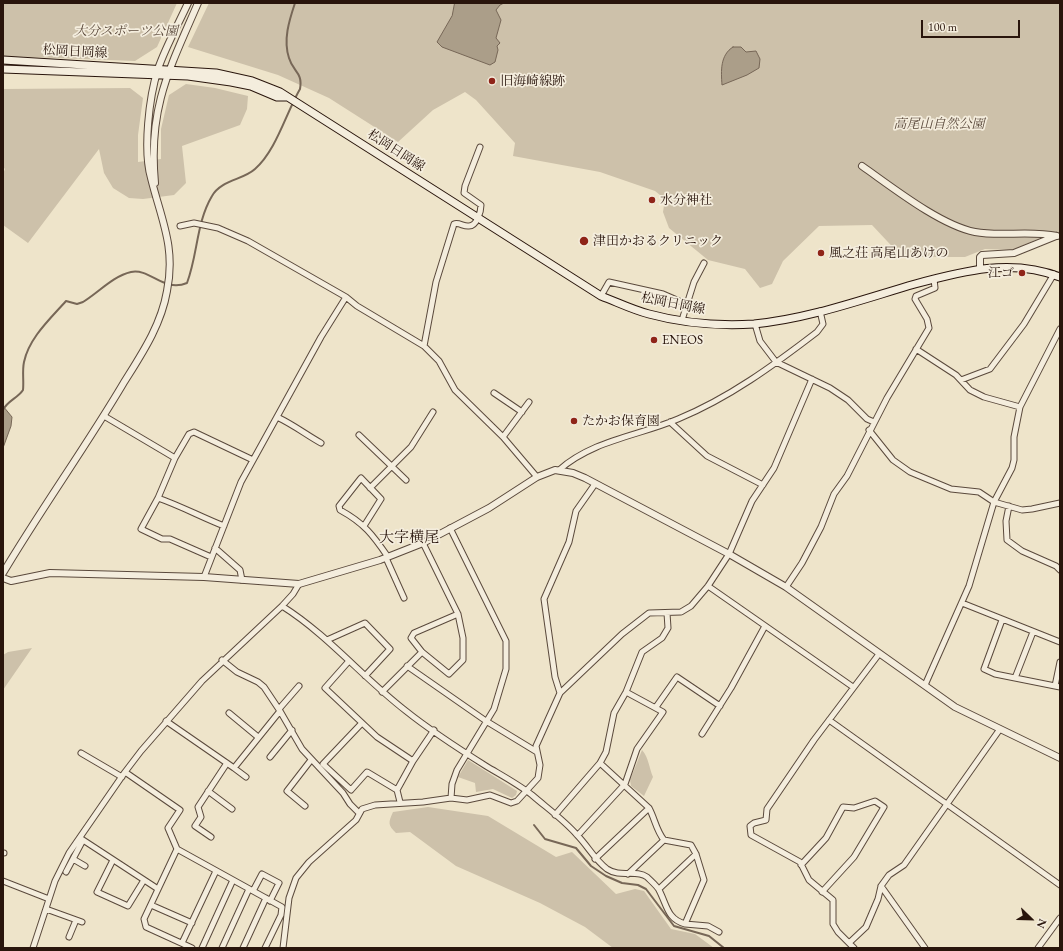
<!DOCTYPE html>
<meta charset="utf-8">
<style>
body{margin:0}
#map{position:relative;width:1063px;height:951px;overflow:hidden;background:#eee4ca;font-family:"EB Garamond",serif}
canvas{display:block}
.frame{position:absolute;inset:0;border:4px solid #29150c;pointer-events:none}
.north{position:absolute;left:1011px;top:899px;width:40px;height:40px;-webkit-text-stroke:3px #f4eddd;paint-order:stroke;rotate:113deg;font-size:11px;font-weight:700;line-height:16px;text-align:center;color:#29150c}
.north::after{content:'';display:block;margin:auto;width:14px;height:18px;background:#29150c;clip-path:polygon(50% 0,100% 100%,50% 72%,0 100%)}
.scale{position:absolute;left:921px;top:20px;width:99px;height:18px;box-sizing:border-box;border:2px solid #29150c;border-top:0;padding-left:5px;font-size:12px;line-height:14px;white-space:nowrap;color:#29150c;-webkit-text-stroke:3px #f4eddd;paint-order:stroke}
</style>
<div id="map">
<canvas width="1063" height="951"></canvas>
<div class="frame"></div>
<div class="north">N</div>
<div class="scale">100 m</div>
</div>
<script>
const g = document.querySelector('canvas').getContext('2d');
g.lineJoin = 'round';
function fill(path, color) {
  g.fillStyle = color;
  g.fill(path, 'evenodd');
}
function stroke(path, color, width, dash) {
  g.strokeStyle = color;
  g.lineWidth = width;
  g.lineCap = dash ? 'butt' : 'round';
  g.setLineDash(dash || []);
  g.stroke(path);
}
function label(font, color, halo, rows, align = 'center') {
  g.font = font + ' "EB Garamond","Noto Serif JP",serif';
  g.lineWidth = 3.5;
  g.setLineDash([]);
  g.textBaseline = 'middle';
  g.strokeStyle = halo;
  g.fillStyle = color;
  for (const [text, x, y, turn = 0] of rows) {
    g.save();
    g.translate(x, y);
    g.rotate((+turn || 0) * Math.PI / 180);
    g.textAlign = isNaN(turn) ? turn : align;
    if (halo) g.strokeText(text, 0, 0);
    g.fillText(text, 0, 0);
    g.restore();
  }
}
fill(new Path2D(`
 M 3,3 L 177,3 L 157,47 L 135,61 L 3,56 Z
 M 209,3 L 1060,3 L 1060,234 L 1040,238 L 1012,250 L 985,249 L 965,257 L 902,257 L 872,225 L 819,226 L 783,261 L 772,284 L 760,288 L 745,269 L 708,260 L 669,228 L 663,212 L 665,199 L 655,191 L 600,172 L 513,156 L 515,143 L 476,100 L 465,92 L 433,110 L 398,142 L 329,98 L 278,75 L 188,47 Z
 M 186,84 L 215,88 L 248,96 L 247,109 L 240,125 L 182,146 L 186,183 L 174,195 L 143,199 L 129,198 L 113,188 L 104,173 L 99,149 L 28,243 L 3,225 L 3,174 L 5,169 L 3,167 L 3,89 L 130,88 L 143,98 L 138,135 L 138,162 L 161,159 L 161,129 L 169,95 Z
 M 32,648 L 3,690 L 3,655 L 8,652 Z
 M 642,750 C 649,758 649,768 653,777 L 644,796 L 631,786 L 630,780 Z
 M 468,760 L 517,791 L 516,795 L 512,798 L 493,789 L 476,792 L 475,783 L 458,777 Z
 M 428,807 L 488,816 L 556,857 L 572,852 L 616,894 L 635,889 L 644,891 L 671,929 L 695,934 L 714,948 L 613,948 L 585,927 L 540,903 L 456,866 L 410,832 L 396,833 C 388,825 388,823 393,812 Z`), '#cdc1aa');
const water = new Path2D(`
 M 455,3 L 504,3 L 500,5 L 496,10 L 501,20 L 496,38 L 500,43 L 497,46 L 498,50 L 495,62 L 490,65 L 442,47 L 437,42 L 452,16 Z
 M 733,47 L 741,47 L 746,52 L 756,51 L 760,59 L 759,68 L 747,75 L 722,85 C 721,71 720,55 733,47 Z
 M 3,406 L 12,417 L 11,426 L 3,448 Z`);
fill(water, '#ab9e89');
stroke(water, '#776757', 1);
stroke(new Path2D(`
 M 3,410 C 7,401 18,398 23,390 C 24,381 22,371 24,362 C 29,338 50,319 66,301 L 77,304 L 83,302 C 98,293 113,276 131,272 C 150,268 164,293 187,283 C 198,254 196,223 212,196 C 221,180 243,180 255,169 C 276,151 286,113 300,89 C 303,72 293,72 289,58 C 283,40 289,21 295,3
 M 534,825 L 545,839 L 576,848 L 591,866 L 606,876 L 622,883 L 638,885 L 646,889 L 674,926 L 709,936 L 724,948`), '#776757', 2);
const minor = new Path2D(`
 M 180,226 L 194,223 L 218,228 L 248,241 L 346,297 L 357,306 L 424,346 L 439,361 L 455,390 L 503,437 L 537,477
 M 601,296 L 609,282 L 663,294 L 686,304
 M 682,320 L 694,282 L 704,263
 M 755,324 L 760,341 L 776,362 L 830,388 L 848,400 L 867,419 L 874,422
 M 424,346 L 436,282 L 454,224 C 459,222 464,227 469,226 C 477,226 481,211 481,205 L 464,193 L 465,186 L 480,147
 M 916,349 L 956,375 L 970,390 L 984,397 L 1020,407
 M 961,380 L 990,369 L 1024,324 L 1054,274
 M 494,393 L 522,412
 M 104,416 L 175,458
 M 277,417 C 294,425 305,434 321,443
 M 670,422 L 707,456 L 763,485
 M 869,430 L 893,460 L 910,472 L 951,489 L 979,492 L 994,502 L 1022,510 L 1032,509 L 1060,503
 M 359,435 L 406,480
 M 503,437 L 529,402
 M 559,470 C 593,440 638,436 678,419 C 729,398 774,365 817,332 L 823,324 L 820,311
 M 370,488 L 411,447 L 433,412
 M 158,498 C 181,506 201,517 224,526
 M 1009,506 L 1006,521 L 1007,540 L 1022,551 L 1056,566 L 1060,570
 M 364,526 L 381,499 L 361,478 L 339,506 L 340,510 C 364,523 373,535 388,557
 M 450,528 L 506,641 L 506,669 L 494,709 L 457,770 L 452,784 L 451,798
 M 423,543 L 458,614 L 463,638 L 463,660 L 449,674 L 422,652 L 411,638 L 414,633 L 458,614
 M 215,548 L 240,570 L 242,580
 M 211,557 L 170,539 L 162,539 L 141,529 L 158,498 L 175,458 L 189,434 L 194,432 L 253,460
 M 386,558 L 404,598
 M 204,577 L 241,482 L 321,337 L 346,297
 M 708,586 L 853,687
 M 786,587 L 802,563 L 821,527 L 834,494 L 847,476 L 887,398 L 929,328 L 927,319 L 915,299 L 916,296 L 935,288 L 934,279
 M 962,603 L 1060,642
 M 282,606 C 328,635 363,678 406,711 C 431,731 459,749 486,766 C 501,775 518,784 532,795 C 547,808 564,820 577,835 C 588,846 594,859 607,869 C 620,878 636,869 647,877 C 651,881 657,886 659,890 C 667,905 667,919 685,924
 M 1002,620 L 984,669 L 995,674 L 1060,687
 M 327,640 L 365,623 L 390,649 L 365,676
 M 222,660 L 237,672 L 258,682 L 264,687 L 280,711 L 302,749 L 343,793 L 350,804 L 359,813
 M 349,661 L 325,688 L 377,737 L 413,761
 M 407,666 L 486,721 L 537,752
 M 1015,678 L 1033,632
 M 925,685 L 969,586 L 994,502 L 1012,468 L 1014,460 L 1014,437 L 1020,407 L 1060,329
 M 1055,686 L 1060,662
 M 382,692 L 422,652
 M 560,693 L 622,634 L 649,613 L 681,612 L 691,606 L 708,586 L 729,554 L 752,501 L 774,468 L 812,379
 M 656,707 L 677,677 L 720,706
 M 279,709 L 299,686
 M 229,713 L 258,737
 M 829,720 L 1060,885
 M 166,721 L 234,768 L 280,711
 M 361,724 L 323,764 L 351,790 L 367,772 L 397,790
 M 702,734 L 731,688 L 765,626
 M 81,753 L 122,777
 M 270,757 L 292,730
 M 600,763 L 649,808 C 655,819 656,830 664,840 L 691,845 L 696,854 L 704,880 L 685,924 L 708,926 L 719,932
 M 234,768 L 246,777
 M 125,772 L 180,810 L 168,828 L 177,849 L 282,907 L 281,915 L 265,948
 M 208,791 L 232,809
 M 400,802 L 397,790 L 413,761 L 434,730
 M 305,806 L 287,791 L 311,760
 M 555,815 L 600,763 L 606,752 L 614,713 L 626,692 L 642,652 L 662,638 L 668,628 L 667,613
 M 578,835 L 625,784 L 637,749 L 663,712 L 626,692
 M 211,837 L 195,826 L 201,817 L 198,807 L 227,763
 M 80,838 L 158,889
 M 177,849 L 144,919 L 146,927 L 192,948
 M 3,853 L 4,853
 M 73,859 L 85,866
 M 595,859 L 649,808
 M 113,860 L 97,892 L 128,906 L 144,880
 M 801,865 L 826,838 L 843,807 L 854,808 L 875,801 L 884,807 L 854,857 L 822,892
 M 66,872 L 83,840
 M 628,874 L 664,840
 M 3,881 L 49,899
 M 881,886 L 925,948
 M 659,889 L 696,854
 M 253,891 L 262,874 L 279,883 L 270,901
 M 151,905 L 192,923
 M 46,909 L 82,922
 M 69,937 L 76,920
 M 182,943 L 216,871
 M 849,943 L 866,927 L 878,899 L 881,886 L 889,875 L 904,865 L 1000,729
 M 33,948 L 55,881 L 69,853 L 125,772 L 141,751 L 202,681 L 282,606 L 293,594 L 299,584
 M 202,948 L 233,880
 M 222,948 L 249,889
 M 243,948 L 266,898
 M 283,948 L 289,898 L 296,878 L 309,862 L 356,820 L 362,809 L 375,805 L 423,802 L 451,798 L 467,800 L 490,795 L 511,803 L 517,801 L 538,778 L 540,765 L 536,746 L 560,693 L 555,677 L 544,599 L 569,542 L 576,511 L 595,484
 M 854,948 L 838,932 L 833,924 L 833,900 L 809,880 L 800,862 L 751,835 L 750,826 L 754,823 L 766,820 L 767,809 L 814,740 L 879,654
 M 1038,948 L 1060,918`);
const tertiary = new Path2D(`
 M 862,166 C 892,187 940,225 975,232 C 1001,237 1029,230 1057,236
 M 155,183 C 148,108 169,70 198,3
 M 980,268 L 980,257 L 982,255 L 1014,253 L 1056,236
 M 3,573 C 41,509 85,448 123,384 C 141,355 161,326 167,291 C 176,247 161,219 151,178 C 143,150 149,97 158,69 C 166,46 178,25 188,3
 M 3,578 L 11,581 L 50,573 L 204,577 L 299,584 L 380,560 L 423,543 L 489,508 L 537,477 L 555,470 L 573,473 L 585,478 L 729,554 L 786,587 L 955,707 L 1060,758`);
const secondary = new Path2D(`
 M 3,60 L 216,73 L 252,81 L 280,92 L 601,296 C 617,302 633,310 649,314 C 682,323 720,326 754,324 C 808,319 863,299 915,284 C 963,271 1011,258 1060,277
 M 3,69 L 188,76 L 231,82 L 251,86 L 277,97 L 286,97`);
stroke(minor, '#5a493c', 7);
stroke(tertiary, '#5a493c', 8);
stroke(secondary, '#29150c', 9);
stroke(minor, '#f4eddd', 5);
stroke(tertiary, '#f4eddd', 6);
stroke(secondary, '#f4eddd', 7);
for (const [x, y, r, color] of [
 [492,81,4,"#8f2418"],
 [652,200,4,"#8f2418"],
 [584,241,5,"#8f2418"],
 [821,253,4,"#8f2418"],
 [1022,273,4,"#8f2418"],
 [654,340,4,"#8f2418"],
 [574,421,4,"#8f2418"]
]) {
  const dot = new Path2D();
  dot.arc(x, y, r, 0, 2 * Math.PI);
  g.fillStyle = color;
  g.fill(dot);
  stroke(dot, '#f4eddd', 1.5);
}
label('italic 13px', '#5a493b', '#f4eddd', [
 ["大分スポーツ公園",126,31],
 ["高尾山自然公園",939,124]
]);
label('13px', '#29150c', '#f4eddd', [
 ["松岡日岡線",75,52,3],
 ["松岡日岡線",396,151,33],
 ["松岡日岡線",673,304,11]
]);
label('13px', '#29150c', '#f4eddd', [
 ["旧海崎線跡",500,81],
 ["水分神社",660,200],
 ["津田かおるクリニック",593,241],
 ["風之荘 高尾山あけの",829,253],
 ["江ゴ",1014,273,"right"],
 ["ENEOS",662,340],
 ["たかお保育園",582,421]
], 'left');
label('15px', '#29150c', '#f4eddd', [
 ["大字横尾",409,538]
]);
</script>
